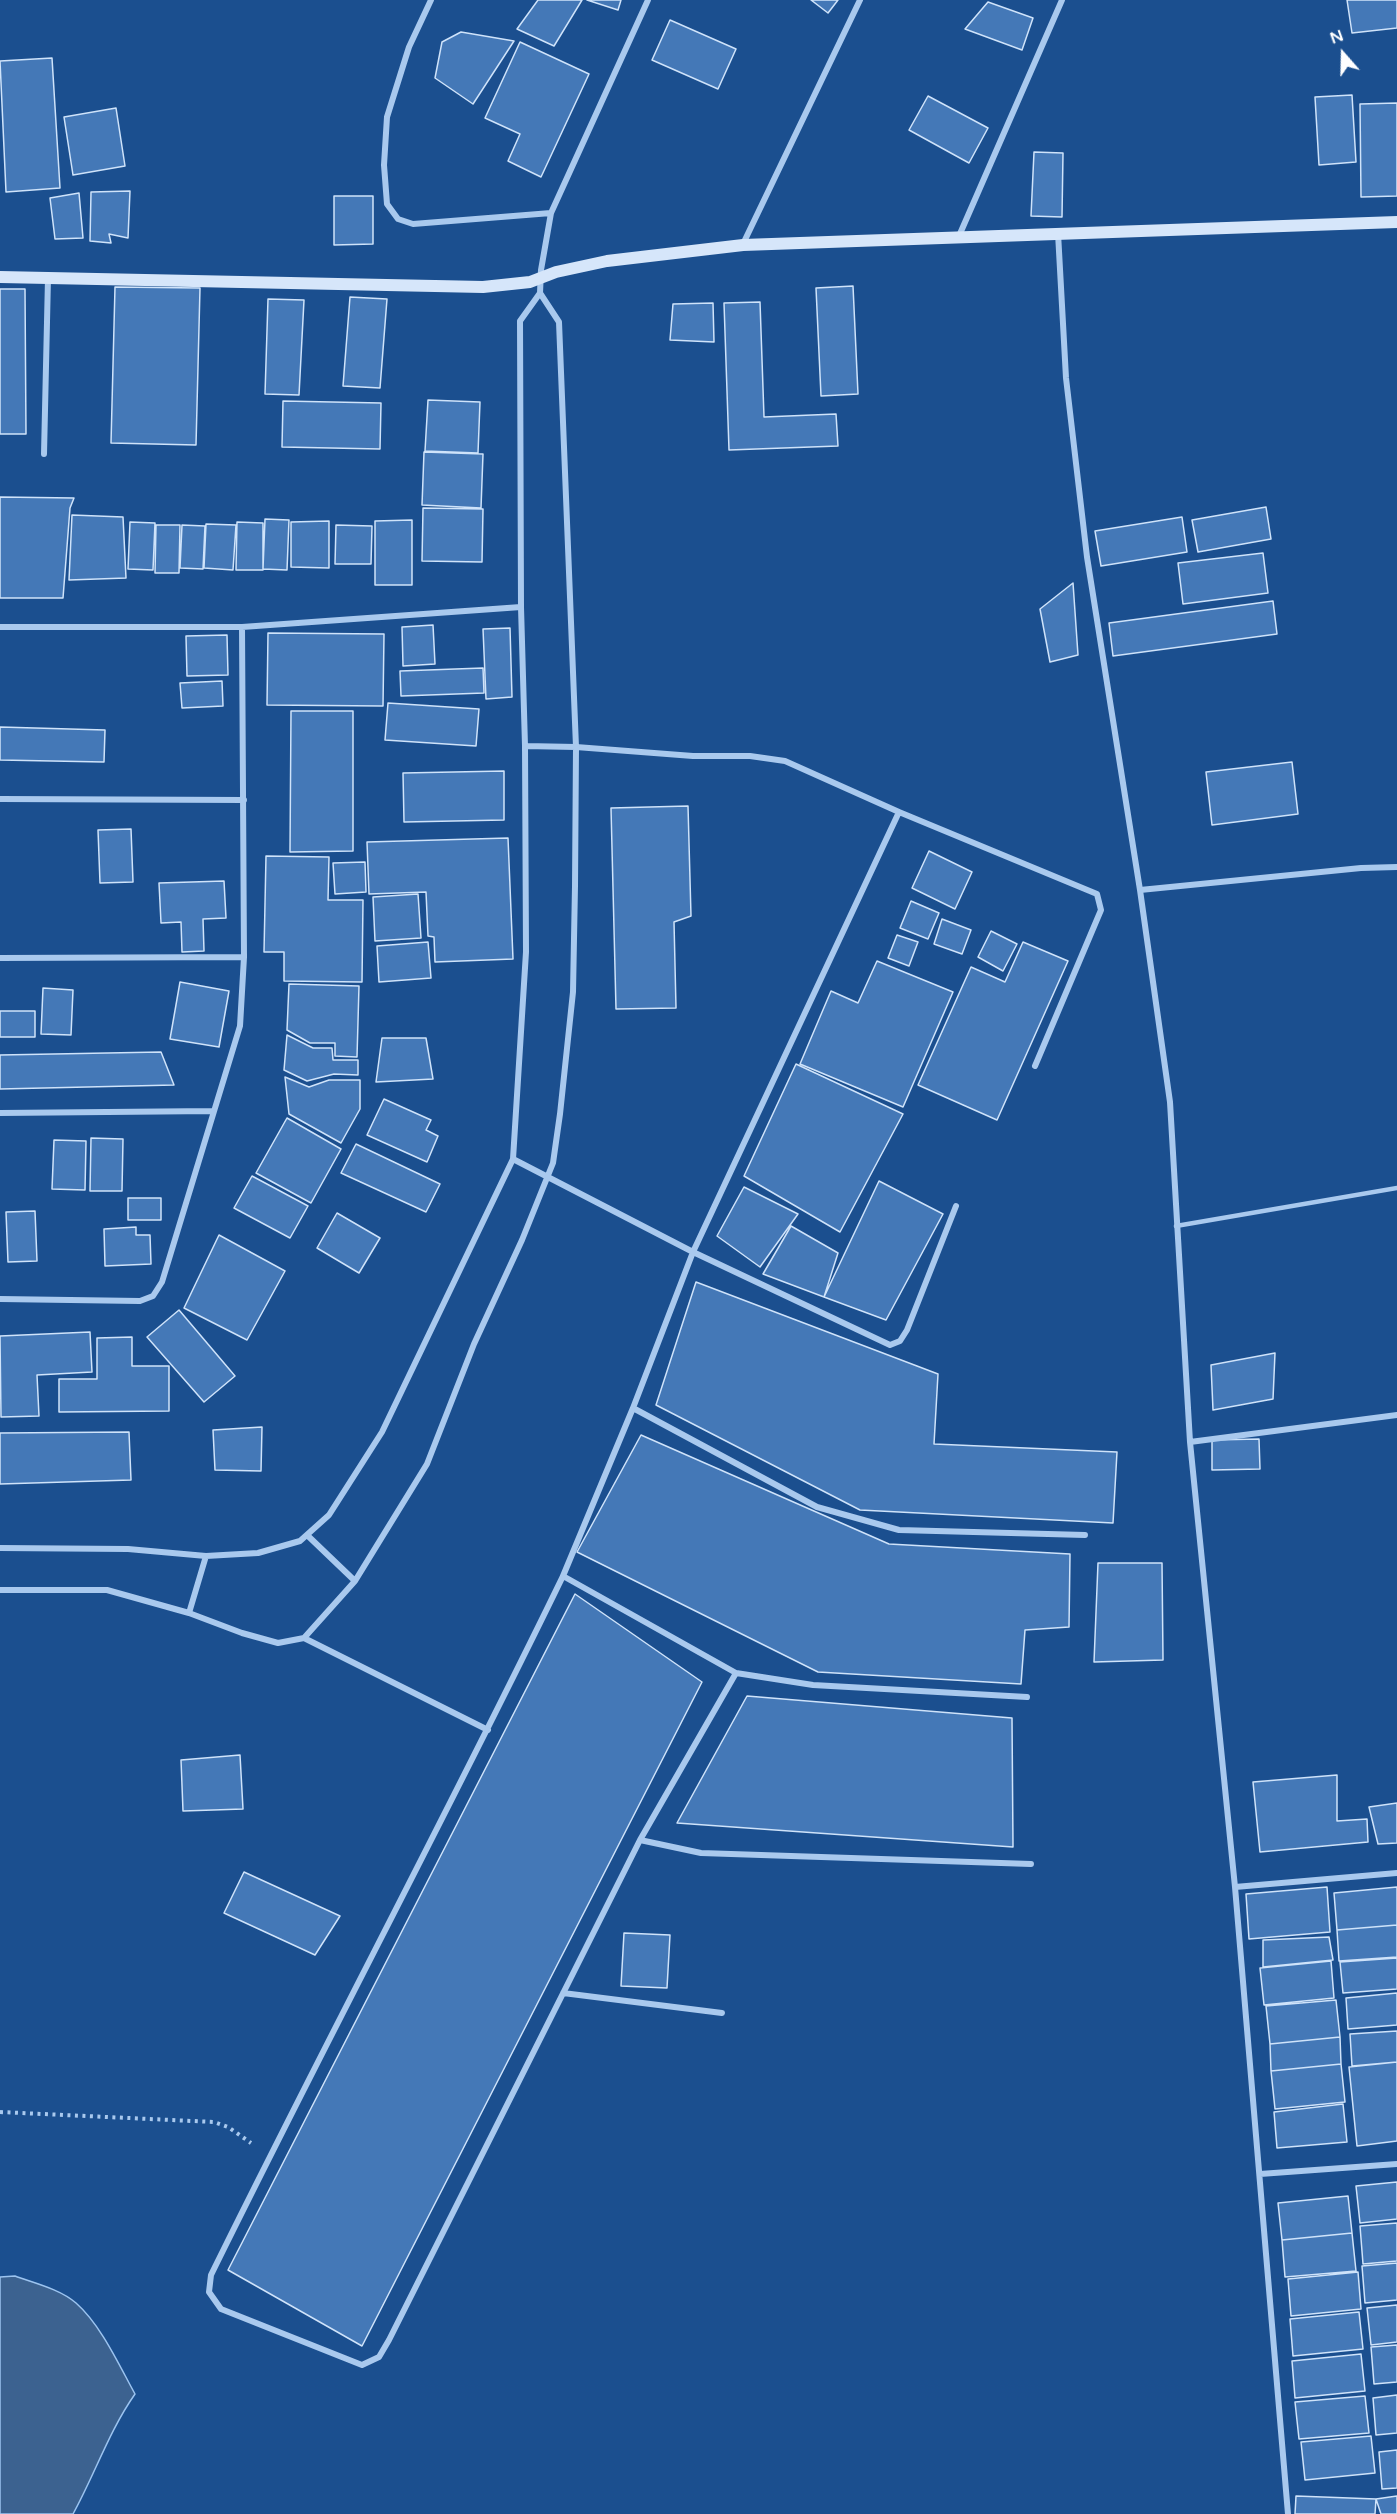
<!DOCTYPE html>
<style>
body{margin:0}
#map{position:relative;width:1397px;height:2514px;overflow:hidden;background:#1b4f8f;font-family:"Varela Round",sans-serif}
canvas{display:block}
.north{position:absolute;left:1313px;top:24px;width:60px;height:60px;-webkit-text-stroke:4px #1b4f8f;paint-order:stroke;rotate:340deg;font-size:16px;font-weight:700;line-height:24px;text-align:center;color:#fff}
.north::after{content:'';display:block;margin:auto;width:21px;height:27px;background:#fff;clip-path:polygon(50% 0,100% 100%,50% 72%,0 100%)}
</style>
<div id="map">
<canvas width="1397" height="2514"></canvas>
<div class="north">N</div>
</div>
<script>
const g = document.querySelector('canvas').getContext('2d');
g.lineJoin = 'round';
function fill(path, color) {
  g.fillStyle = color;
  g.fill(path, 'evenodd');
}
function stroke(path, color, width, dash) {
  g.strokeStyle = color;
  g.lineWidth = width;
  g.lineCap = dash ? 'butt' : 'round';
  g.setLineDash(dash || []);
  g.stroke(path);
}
const water = new Path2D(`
 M 15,2276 C 34,2283 60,2289 76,2303 C 101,2325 119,2365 135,2394 C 109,2431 95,2474 73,2514 L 0,2514 L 0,2277 Z`);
fill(water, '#3c6290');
stroke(water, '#9cc4f0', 1.5);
const building = new Path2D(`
 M 538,0 L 582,0 L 554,46 L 517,29 Z
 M 587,0 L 621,0 L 618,10 Z
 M 811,0 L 838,0 L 828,13 Z
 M 1347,0 L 1397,0 L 1397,28 L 1352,33 Z
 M 988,2 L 1033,18 L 1022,50 L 965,29 Z
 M 670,20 L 736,49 L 718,89 L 652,60 Z
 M 461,32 L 514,41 L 473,104 L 435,78 L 442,42 Z
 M 520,42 L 589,74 L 541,177 L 508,161 L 520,134 L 485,118 Z
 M 52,58 L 60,188 L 6,192 L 0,61 Z
 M 1352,95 L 1356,162 L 1319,165 L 1315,97 Z
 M 928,96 L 988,128 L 969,163 L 909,130 Z
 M 1397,103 L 1397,196 L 1361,197 L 1360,104 Z
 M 116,108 L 125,166 L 73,175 L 64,117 Z
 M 1034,152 L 1063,153 L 1062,217 L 1031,216 Z
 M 130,191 L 128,238 L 109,234 L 111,243 L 90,241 L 91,192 Z
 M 79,193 L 83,238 L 55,239 L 50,198 Z
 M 334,196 L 373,196 L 373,244 L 334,245 Z
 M 853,286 L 858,394 L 821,396 L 816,288 Z
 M 115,287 L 200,288 L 196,445 L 111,443 Z
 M 0,289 L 25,289 L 26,434 L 0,434 Z
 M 350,297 L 387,299 L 380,388 L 343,386 Z
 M 268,299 L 304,300 L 299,395 L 265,394 Z
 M 760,302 L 764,417 L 836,414 L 838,446 L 729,450 L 724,303 Z
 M 713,303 L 714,342 L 670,340 L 673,304 Z
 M 428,400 L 480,402 L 478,453 L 425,451 Z
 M 283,401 L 381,403 L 380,449 L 282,447 Z
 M 424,452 L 483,454 L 481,508 L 422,505 Z
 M 0,497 L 74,498 L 70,508 L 63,598 L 0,598 Z
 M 1266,507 L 1271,539 L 1198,552 L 1192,520 Z
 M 423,508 L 483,509 L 482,562 L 422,561 Z
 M 72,515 L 123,517 L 126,578 L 69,580 Z
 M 1182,517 L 1187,552 L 1101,566 L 1095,531 Z
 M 265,519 L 289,520 L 287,570 L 263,569 Z
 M 412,520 L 412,585 L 375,585 L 375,521 Z
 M 329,521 L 329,568 L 291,567 L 291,522 Z
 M 130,522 L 155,523 L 153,570 L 128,569 Z
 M 237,522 L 263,523 L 263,570 L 236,570 Z
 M 206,524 L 236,525 L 233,570 L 204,568 Z
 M 156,525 L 180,525 L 179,573 L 155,573 Z
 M 182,525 L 205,526 L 203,569 L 180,568 Z
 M 336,525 L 372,526 L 371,564 L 335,564 Z
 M 1263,553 L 1268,593 L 1183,604 L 1178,563 Z
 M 1073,583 L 1078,655 L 1050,662 L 1040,609 Z
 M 1273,601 L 1277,634 L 1113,656 L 1109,623 Z
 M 433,625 L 435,664 L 403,666 L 402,627 Z
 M 510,628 L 512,697 L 486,699 L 483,629 Z
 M 268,633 L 384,634 L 383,706 L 267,705 Z
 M 227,635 L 228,675 L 187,676 L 186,636 Z
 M 483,668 L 484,693 L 401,696 L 400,671 Z
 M 222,681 L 223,706 L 182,708 L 180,683 Z
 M 388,703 L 479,709 L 476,746 L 385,740 Z
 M 291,711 L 353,711 L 353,851 L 290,852 Z
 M 0,727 L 105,730 L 104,762 L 0,760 Z
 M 1292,762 L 1298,814 L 1212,825 L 1206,772 Z
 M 504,771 L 504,820 L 404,822 L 403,773 Z
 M 688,806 L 691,916 L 674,922 L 676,1008 L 616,1009 L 611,808 Z
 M 131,829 L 133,882 L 100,883 L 98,830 Z
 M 508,838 L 513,959 L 435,962 L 434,937 L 428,936 L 426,892 L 369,894 L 367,842 Z
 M 929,851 L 972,872 L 955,909 L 912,888 Z
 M 266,856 L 329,857 L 328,900 L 363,900 L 362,982 L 284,981 L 284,952 L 264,952 Z
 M 365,862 L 366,892 L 335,894 L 333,863 Z
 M 224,881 L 226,918 L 203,919 L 204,951 L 182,952 L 181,922 L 161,923 L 159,883 Z
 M 418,894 L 421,938 L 375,941 L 373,897 Z
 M 911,901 L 939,913 L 928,939 L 900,928 Z
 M 942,919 L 971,930 L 962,954 L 934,944 Z
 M 991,931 L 1017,944 L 1003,971 L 978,957 Z
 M 897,935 L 918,942 L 909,966 L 888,958 Z
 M 428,942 L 431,978 L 379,982 L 377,946 Z
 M 1023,942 L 1068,961 L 997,1120 L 918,1085 L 971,967 L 1005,982 Z
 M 877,961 L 953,992 L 903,1107 L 800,1064 L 831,991 L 858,1003 Z
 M 180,982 L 229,991 L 219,1047 L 170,1039 Z
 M 289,984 L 359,986 L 357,1057 L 335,1056 L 335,1043 L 310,1043 L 287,1030 Z
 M 43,988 L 73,990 L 71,1035 L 41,1034 Z
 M 0,1011 L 35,1011 L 35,1037 L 0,1037 Z
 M 287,1035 L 313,1048 L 332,1048 L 333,1060 L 358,1060 L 358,1075 L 334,1074 L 307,1081 L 284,1070 Z
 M 382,1038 L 426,1038 L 433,1079 L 376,1082 Z
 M 161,1052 L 174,1085 L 0,1089 L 0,1055 Z
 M 796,1064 L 903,1114 L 840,1232 L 744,1176 Z
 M 285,1077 L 309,1087 L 329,1080 L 360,1080 L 360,1109 L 341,1143 L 289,1114 Z
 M 384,1099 L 431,1120 L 426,1130 L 438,1136 L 427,1162 L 367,1135 Z
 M 287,1118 L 341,1149 L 311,1203 L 256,1173 Z
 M 91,1138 L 123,1139 L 122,1191 L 90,1191 Z
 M 54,1140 L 86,1141 L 85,1190 L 52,1189 Z
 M 356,1144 L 440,1184 L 426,1212 L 341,1173 Z
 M 252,1176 L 308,1206 L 290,1238 L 234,1208 Z
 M 879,1181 L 943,1214 L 886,1320 L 824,1297 Z
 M 744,1187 L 798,1214 L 760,1267 L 717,1236 Z
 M 128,1198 L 161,1198 L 161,1220 L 128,1220 Z
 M 35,1211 L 37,1261 L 8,1262 L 6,1212 Z
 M 337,1213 L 380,1238 L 359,1273 L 317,1248 Z
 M 791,1226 L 838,1253 L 824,1297 L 763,1274 Z
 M 136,1227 L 136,1235 L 150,1235 L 151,1264 L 105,1266 L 104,1229 Z
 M 219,1235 L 285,1271 L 247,1340 L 184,1308 Z
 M 696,1282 L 938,1374 L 934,1444 L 1117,1452 L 1113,1523 L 860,1510 L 656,1405 Z
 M 179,1310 L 235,1376 L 204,1402 L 147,1337 Z
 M 90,1332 L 92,1372 L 37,1375 L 39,1416 L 1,1417 L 0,1336 Z
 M 132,1337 L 132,1366 L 169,1366 L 169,1411 L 59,1412 L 59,1379 L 97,1379 L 97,1338 Z
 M 1275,1353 L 1273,1399 L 1213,1410 L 1211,1365 Z
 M 262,1427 L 261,1471 L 215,1470 L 213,1430 Z
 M 129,1432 L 131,1480 L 0,1484 L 0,1433 Z
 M 641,1435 L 889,1544 L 1070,1554 L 1069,1627 L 1025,1630 L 1021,1684 L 818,1672 L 577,1552 Z
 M 1259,1439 L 1260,1469 L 1212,1470 L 1212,1440 Z
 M 1098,1563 L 1162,1563 L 1163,1660 L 1094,1662 Z
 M 575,1594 L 702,1682 L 362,2346 L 228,2270 Z
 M 747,1696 L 1012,1718 L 1013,1847 L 677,1823 Z
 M 240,1755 L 243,1809 L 183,1811 L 181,1760 Z
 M 1337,1775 L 1337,1821 L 1367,1819 L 1368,1842 L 1260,1852 L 1253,1782 Z
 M 1397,1803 L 1397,1843 L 1378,1844 L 1369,1807 Z
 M 244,1872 L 340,1916 L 315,1955 L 224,1913 Z
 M 1327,1887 L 1330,1932 L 1249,1939 L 1246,1894 Z
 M 1397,1887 L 1397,1925 L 1337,1930 L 1334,1893 Z
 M 1397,1925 L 1397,1957 L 1339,1961 L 1337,1930 Z
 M 624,1933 L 670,1935 L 667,1988 L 621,1986 Z
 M 1329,1937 L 1333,1960 L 1263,1967 L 1263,1940 Z
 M 1397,1958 L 1397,1989 L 1343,1993 L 1340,1962 Z
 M 1331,1961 L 1334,1998 L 1264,2005 L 1260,1968 Z
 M 1397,1993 L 1397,2025 L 1348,2029 L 1346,1998 Z
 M 1336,2000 L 1340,2037 L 1270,2044 L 1266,2006 Z
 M 1397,2031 L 1397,2062 L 1352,2066 L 1350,2034 Z
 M 1340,2037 L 1341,2064 L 1271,2071 L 1270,2044 Z
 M 1397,2062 L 1397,2141 L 1357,2146 L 1349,2067 Z
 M 1341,2064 L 1345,2102 L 1275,2109 L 1271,2071 Z
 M 1343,2104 L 1347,2142 L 1277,2148 L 1274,2112 Z
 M 1397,2182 L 1397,2219 L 1360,2223 L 1356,2186 Z
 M 1348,2196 L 1352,2233 L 1282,2240 L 1278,2203 Z
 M 1397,2223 L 1397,2261 L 1363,2264 L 1360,2226 Z
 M 1352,2233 L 1356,2271 L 1285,2277 L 1282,2240 Z
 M 1397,2263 L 1397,2300 L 1365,2303 L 1362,2266 Z
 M 1358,2272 L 1361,2309 L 1291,2316 L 1288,2279 Z
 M 1397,2305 L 1397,2342 L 1371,2345 L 1367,2308 Z
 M 1359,2312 L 1363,2349 L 1293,2356 L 1290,2319 Z
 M 1397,2345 L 1397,2382 L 1374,2384 L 1371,2347 Z
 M 1361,2354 L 1365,2391 L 1295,2398 L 1292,2361 Z
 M 1397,2395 L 1397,2433 L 1376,2435 L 1373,2398 Z
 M 1365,2396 L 1369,2433 L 1299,2439 L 1295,2402 Z
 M 1371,2436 L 1375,2473 L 1305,2480 L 1301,2442 Z
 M 1397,2450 L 1397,2488 L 1382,2489 L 1379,2452 Z
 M 1296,2496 L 1376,2499 L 1375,2514 L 1295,2514 Z
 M 1397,2496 L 1397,2514 L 1381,2514 L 1376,2499 Z`);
fill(building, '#4478b7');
stroke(building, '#cfe3fa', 1.5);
stroke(new Path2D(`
 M 0,2112 L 214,2122 L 228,2127 L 251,2143`), '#a9c9ee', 4, [3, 4.5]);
stroke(new Path2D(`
 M 1176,1226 L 1397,1188`), '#a9c9ee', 4.5);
stroke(new Path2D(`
 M 431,0 L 409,47 L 387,117 L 384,165 L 387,204 L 398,219 L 413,224 L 551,213
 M 1058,233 L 1066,378 L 1087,557 L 1140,890 L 1170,1102 L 1190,1442 L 1235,1887 L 1288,2514
 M 959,236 L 1062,0
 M 743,244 L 860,0
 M 44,454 L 48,278
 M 0,627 L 242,627 L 244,957 L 240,1026 L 162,1282 L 153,1296 L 140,1301 L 0,1299
 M 242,627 L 521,607
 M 525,746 L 576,747 L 693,756 L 750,756 L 785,761 L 899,812 L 693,1252 L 633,1408 L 817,1507 L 899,1530 L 1085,1535
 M 0,799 L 244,800
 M 899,812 L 1097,894 L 1101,910 L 1035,1066
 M 1140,890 L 1361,868 L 1397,867
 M 0,958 L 244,957
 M 0,1113 L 214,1111
 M 513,1159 L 693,1252 L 890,1345 L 900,1341 L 907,1330 L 956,1206
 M 1190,1442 L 1397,1415
 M 307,1535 L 355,1581
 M 0,1548 L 128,1549 L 206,1556 L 258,1553 L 300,1541 L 329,1515 L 382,1432 L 513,1159 L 526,952 L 525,746 L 521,607 L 520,321 L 540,293 L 541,270 L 551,213 L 648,0
 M 563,1576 L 736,1673 L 640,1840 L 389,2340 L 379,2357 L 362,2365 L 221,2309 L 209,2292 L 211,2275 C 326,2041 449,1811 563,1576 Z
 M 563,1576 L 633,1408
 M 0,1590 L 107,1590 L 189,1613 L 242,1633 L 278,1643 L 304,1638 L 488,1730
 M 189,1613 L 206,1556
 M 304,1638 L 355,1581 L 427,1464 L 474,1344 L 522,1240 L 553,1163 L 560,1114 L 573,992 L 575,886 L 576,747 L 559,322 L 540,293
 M 736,1673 L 813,1685 L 1027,1697
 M 640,1840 L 701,1853 L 1031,1864
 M 1235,1887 L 1397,1873
 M 563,1993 L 722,2013
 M 1260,2174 L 1397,2164`), '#a9c9ee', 6);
stroke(new Path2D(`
 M 0,277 L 483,287 L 530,282 L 556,272 L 607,261 L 743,245 L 1397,222`), '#d6e6fa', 12);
</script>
